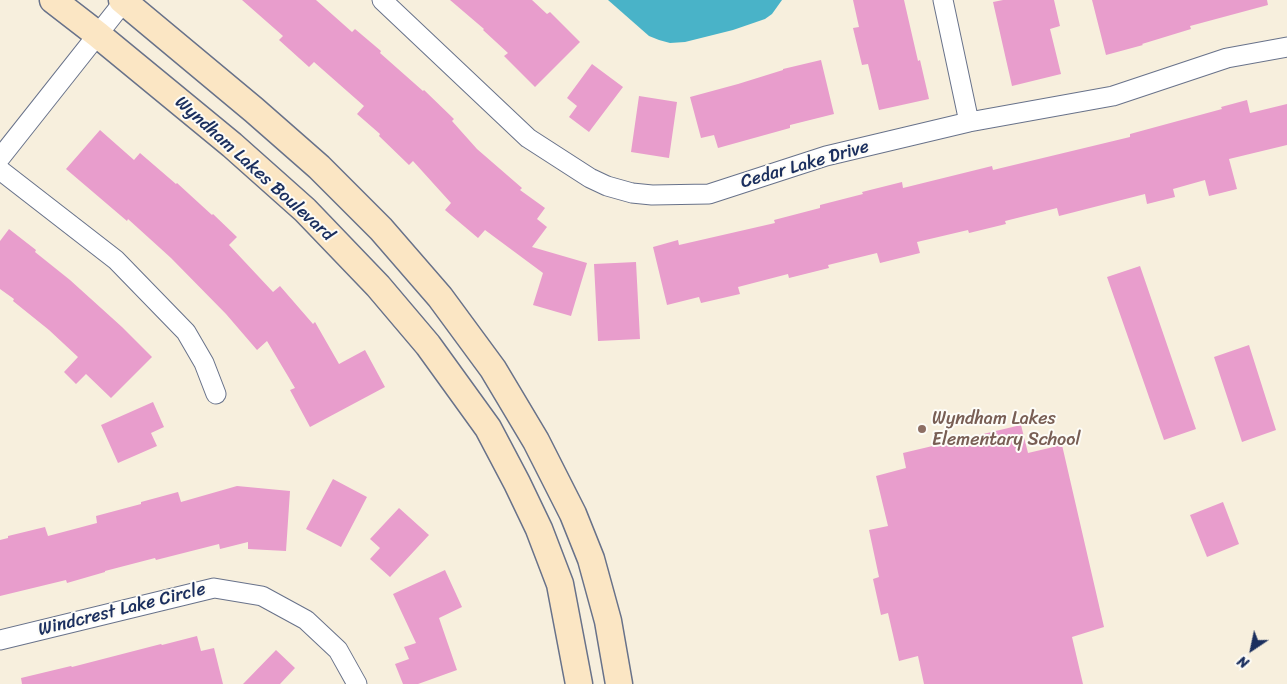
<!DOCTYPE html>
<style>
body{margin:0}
#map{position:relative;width:1287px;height:684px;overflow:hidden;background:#f7efdd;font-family:Sriracha,sans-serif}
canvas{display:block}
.north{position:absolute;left:1227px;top:624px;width:50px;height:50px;-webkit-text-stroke:4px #fdfcf7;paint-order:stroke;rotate:214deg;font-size:14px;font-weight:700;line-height:20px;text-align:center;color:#1b2f5e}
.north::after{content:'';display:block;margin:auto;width:18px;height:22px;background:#1b2f5e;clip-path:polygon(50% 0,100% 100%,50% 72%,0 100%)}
</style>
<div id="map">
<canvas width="1287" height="684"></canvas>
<div class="north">N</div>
</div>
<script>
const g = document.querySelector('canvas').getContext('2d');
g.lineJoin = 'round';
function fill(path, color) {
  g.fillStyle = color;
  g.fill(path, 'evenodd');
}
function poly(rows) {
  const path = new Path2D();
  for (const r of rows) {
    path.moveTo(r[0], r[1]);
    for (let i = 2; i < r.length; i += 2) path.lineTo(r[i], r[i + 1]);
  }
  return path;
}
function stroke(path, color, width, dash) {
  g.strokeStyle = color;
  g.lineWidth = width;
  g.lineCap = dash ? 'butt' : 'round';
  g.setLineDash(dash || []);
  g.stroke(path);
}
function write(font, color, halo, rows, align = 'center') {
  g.font = font + ' Sriracha,sans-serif';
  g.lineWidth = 4;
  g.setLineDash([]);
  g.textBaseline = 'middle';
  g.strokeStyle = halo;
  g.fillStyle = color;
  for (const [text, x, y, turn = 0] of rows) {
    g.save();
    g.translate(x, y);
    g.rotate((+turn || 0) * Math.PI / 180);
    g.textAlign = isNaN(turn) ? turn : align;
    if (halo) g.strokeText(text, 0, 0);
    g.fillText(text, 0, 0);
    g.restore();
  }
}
fill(poly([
 [608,0,782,0,772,14,765,19,733,30,685,42,670,43,659,40,649,36]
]), '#49b3c8');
fill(poly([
 [242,0,316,0,352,32,355,29,381,51,380,53,423,91,424,90,454,119,452,121,477,149,522,188,520,190,545,208,537,219,547,227,532,247,587,263,571,316,533,305,543,273,485,230,478,238,445,210,451,203,413,161,409,165,379,136,380,134,357,114,364,106,314,62,309,67,279,40,283,36],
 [450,0,532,0,547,14,550,12,580,42,535,87,504,56,508,53,483,30,484,29],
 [853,0,904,0,918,61,920,60,929,99,879,110,868,64,862,65,853,28,859,27],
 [1003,0,1054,0,1060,26,1050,29,1061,74,1012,86,993,2],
 [1092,0,1267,0,1268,5,1190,26,1191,29,1142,44,1143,45,1106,55],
 [821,60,834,114,790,125,790,128,718,148,714,135,701,138,690,97,738,84,783,70,783,69],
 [592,64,623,87,589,132,569,117,577,106,567,98],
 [639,96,677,102,669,158,631,152],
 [1247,100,1250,113,1287,104,1287,145,1229,159,1237,189,1209,196,1205,180,1173,189,1175,197,1147,204,1145,194,1059,216,1057,208,1005,221,1006,224,969,233,968,230,917,242,920,253,880,263,877,253,828,265,829,268,789,278,788,274,738,287,740,294,701,303,699,297,667,305,653,247,678,240,679,245,775,223,774,220,820,208,820,205,863,194,862,192,902,182,903,188,992,166,993,170,1130,137,1130,134,1222,109,1221,107],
 [100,130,134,160,140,153,176,184,177,183,212,215,213,214,237,237,229,245,273,292,280,286,313,324,315,322,339,364,365,350,385,387,310,427,290,390,295,388,267,341,257,350,226,314,171,258,128,219,127,221,66,169],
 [9,229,36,250,35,252,70,280,122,327,152,357,111,398,86,374,76,384,64,372,78,357,49,330,13,301,14,299,0,289,0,241],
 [636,262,640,339,598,341,594,264],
 [1140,266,1196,429,1164,440,1107,277],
 [1249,345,1276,430,1242,442,1214,357],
 [153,402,164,427,151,433,157,446,118,463,101,425],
 [1021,425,1028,453,1062,445,1104,627,1072,637,1083,684,924,684,918,656,899,661,888,613,881,615,873,579,879,577,869,530,888,526,876,476,906,468,903,453],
 [333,479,367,497,341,547,306,529],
 [237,486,290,491,286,551,248,549,248,542,220,549,219,544,156,560,155,558,105,571,105,572,67,583,66,580,0,596,0,540,8,538,8,536,45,527,48,536,97,523,96,516,141,504,141,502,178,492,181,502],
 [1223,502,1239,544,1207,557,1190,515],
 [399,508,429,535,390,577,370,559,380,548,370,539],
 [445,570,462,607,439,618,457,670,418,684,403,684,395,664,409,659,404,647,416,643,393,594],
 [197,636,201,651,214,648,223,684,22,684,21,678,71,666,72,667,161,644,162,645],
 [276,650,295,668,280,684,243,684]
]), '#e89dcc');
const street = poly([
 [382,0,528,138,590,178,607,186,632,193,652,195,709,194,826,156,969,122,1113,96,1227,58,1287,47],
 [943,0,969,122],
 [0,158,125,0],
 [0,170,116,260,186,332,204,363,216,394],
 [0,640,214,588,262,596,306,620,338,650,357,684]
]);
const secondary = poly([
 [53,0,97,34,232,145,305,210,378,286,428,345,488,428,517,483,539,529,560,584,579,684],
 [122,0,254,110,319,167,381,229,440,297,493,369,536,441,573,514,591,559,608,621,619,684]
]);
stroke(street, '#68728a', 21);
stroke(secondary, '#68728a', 29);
stroke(street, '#fff', 19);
stroke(secondary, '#fbe6c4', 26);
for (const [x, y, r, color] of [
 [922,429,5,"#8d6e63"]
]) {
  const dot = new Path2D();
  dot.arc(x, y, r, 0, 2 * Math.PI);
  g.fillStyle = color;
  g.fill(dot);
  stroke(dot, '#fdfcf7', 2);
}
write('18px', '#1b2f5e', '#fdfcf7', [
 ["Cedar Lake Drive",805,165,-16],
 ["Wyndham Lakes Boulevard",254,169,42],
 ["Windcrest Lake Circle",122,610,-14]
]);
write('18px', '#785e54', '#fdfcf7', [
 ["Wyndham Lakes",932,419],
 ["Elementary School",932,440]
], 'left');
</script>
